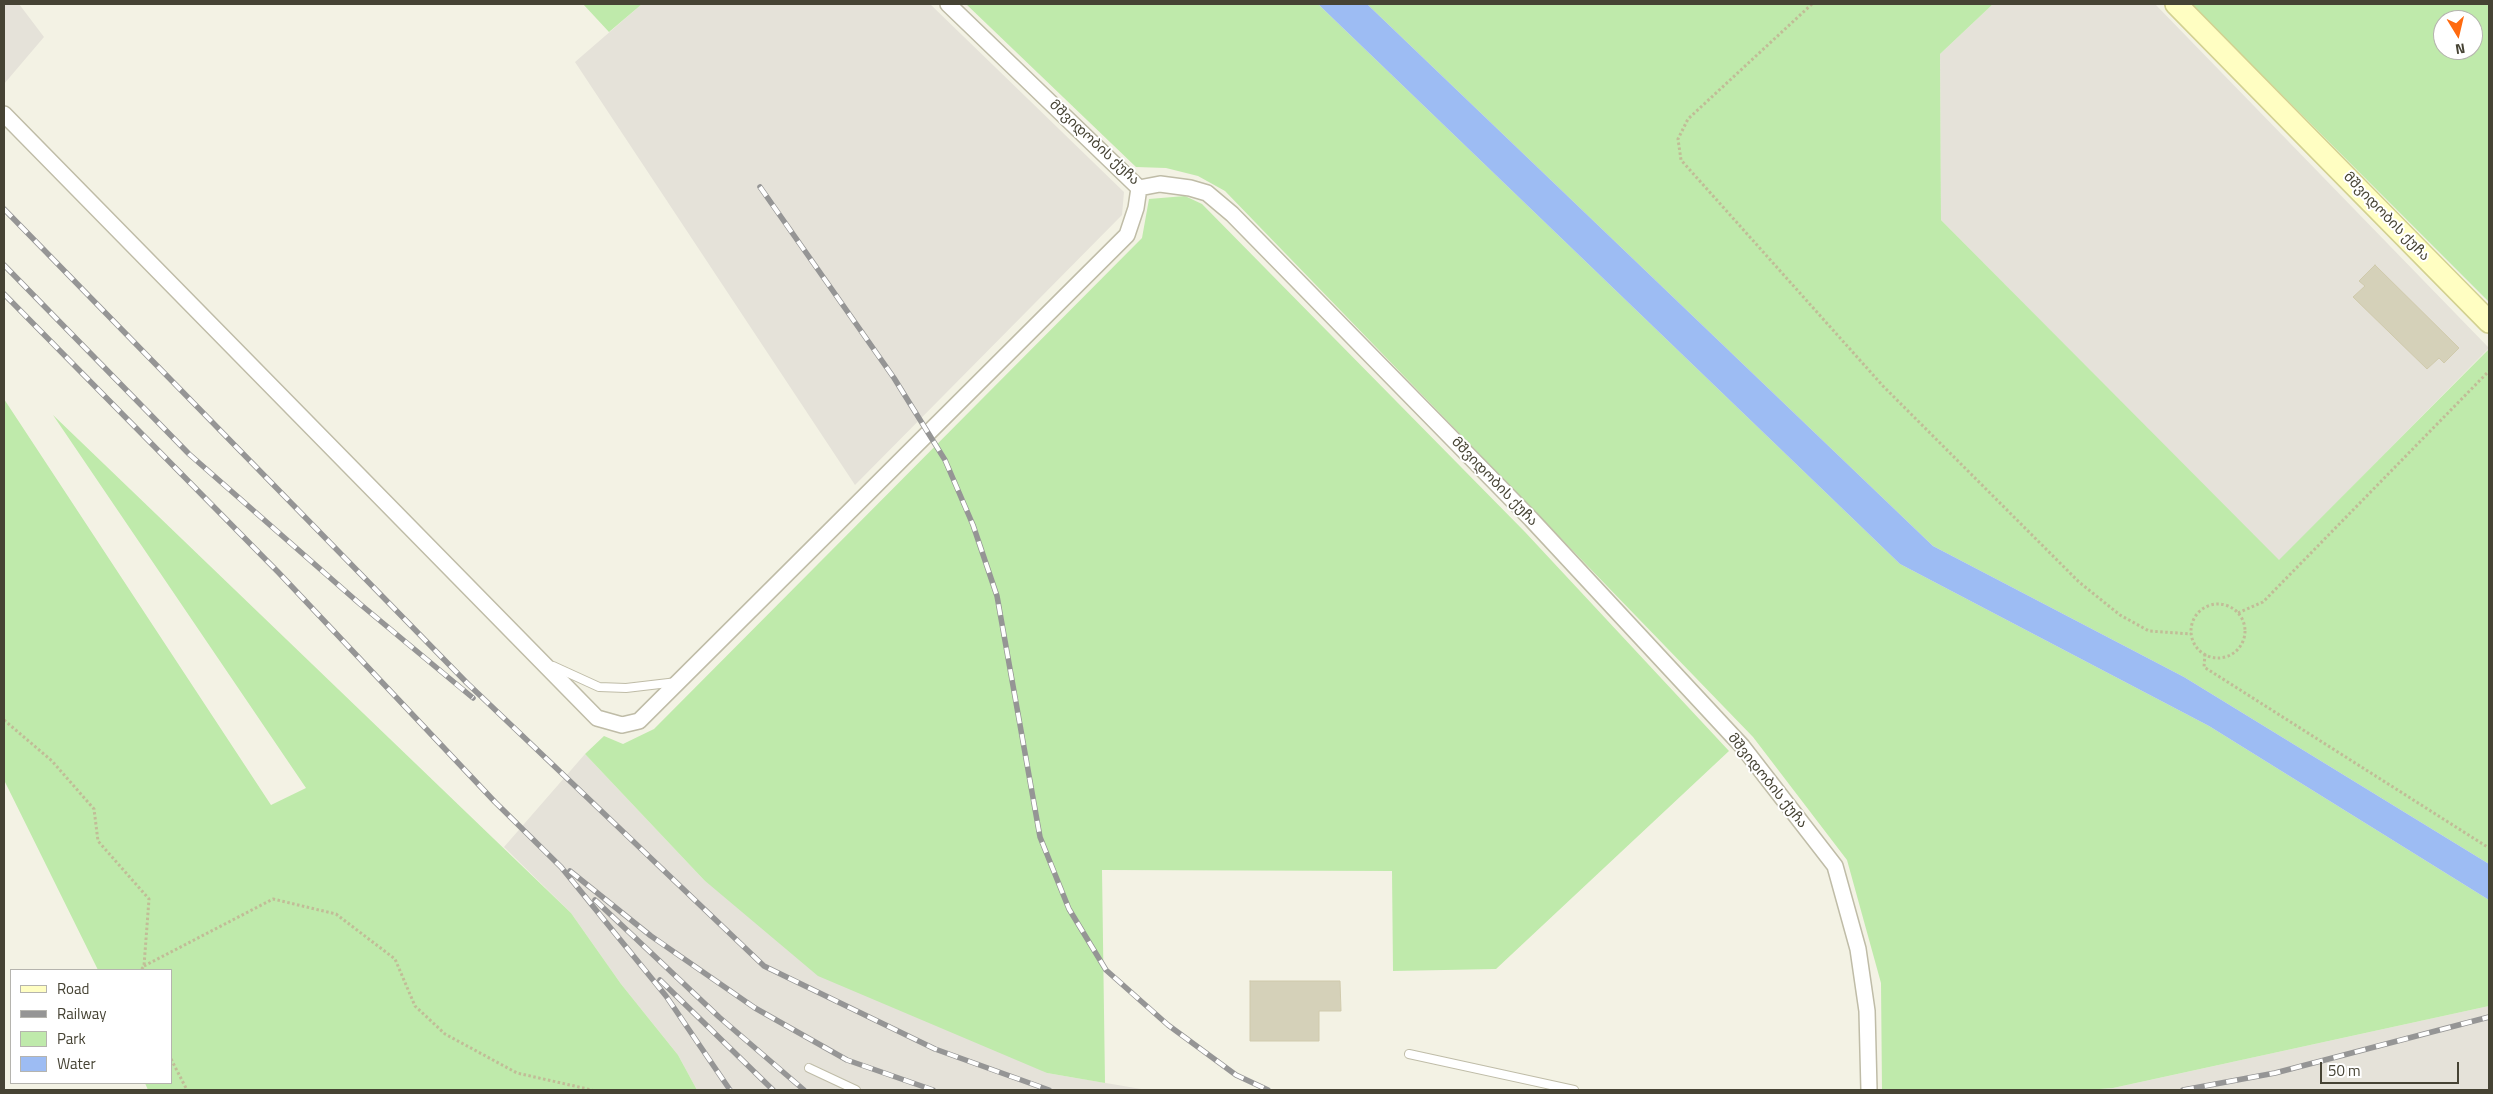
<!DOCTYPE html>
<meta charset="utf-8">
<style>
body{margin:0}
#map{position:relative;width:2493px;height:1094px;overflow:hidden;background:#f3f2e4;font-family:"Titillium Web",sans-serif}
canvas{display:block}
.frame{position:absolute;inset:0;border:5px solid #464334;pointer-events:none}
.legend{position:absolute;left:10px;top:969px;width:162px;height:115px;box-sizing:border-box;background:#fff;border:1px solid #b5b4ae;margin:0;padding:6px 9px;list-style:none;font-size:15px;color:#464334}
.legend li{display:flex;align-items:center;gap:10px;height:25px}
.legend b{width:25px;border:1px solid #b5b4ae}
.north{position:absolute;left:2433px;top:10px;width:50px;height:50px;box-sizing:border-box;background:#fff;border:1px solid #b5b4ae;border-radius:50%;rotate:171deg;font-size:14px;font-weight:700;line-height:20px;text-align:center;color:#464334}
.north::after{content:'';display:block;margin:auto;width:18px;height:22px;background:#ff6a0f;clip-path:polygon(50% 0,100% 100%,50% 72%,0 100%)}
.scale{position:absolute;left:2320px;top:1062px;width:139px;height:22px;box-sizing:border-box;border:2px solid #464334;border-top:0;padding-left:6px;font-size:15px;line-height:18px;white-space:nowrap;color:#464334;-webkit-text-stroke:4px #fff;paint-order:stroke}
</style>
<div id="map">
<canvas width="2493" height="1094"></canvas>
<div class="frame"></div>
<ul class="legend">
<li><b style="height:6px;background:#fffec2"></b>Road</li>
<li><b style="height:6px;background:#959595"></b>Railway</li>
<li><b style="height:14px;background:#bfeaab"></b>Park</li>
<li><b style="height:14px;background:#9dbcf3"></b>Water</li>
</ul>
<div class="north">N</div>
<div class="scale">50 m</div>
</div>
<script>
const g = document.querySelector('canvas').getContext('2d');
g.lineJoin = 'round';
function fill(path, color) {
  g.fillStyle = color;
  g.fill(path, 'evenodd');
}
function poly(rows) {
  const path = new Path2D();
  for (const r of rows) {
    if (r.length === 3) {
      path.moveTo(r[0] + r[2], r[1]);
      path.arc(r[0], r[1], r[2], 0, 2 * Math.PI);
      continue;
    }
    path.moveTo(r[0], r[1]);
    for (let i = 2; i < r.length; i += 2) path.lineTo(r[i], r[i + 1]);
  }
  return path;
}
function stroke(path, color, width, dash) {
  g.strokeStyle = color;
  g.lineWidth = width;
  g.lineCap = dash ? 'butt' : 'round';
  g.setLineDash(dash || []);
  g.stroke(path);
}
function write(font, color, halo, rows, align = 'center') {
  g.font = font + ' "Titillium Web","Noto Sans Georgian",sans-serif';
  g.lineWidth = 4;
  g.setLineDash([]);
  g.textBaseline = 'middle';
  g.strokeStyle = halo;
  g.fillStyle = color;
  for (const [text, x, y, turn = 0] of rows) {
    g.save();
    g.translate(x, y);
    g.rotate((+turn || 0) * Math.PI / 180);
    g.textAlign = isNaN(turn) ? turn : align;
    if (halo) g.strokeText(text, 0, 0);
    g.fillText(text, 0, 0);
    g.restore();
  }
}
fill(poly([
 [4,4,19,4,44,37,4,84],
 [642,4,930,4,1124,192,1122,215,855,485,575,62],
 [1993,4,2155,4,2489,348,2279,561,1941,220,1940,54],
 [585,754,704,880,1047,1073,1147,1090,697,1090,678,1055,621,984,571,913,504,847],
 [2489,1006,2489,1090,2086,1090,2113,1088]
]), '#e5e2d9');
fill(poly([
 [583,4,642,4,609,32],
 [966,4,1318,4,1900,564,2209,726,2489,900,2489,1006,2113,1088,2086,1090,1882,1090,1881,983,1847,860,1753,737,1225,191,1198,176,1166,168,1136,167],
 [1367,4,1993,4,1940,54,1941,220,2279,560,2489,349,2489,864,2184,677,1933,546],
 [2191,4,2489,4,2489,302],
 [2443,20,2473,20,2473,50,2443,50],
 [1185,196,1202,204,1525,532,1729,751,1496,969,1393,971,1392,871,1102,870,1105,1083,1047,1073,818,976,704,880,585,754,604,736,623,744,654,729,1142,238,1149,199],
 [4,399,271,805,306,788,53,415,571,913,621,984,678,1055,697,1090,148,1090,145,1083,171,1083,171,970,98,970,4,780]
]), '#bfeaab');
fill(poly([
 [1318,4,1367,4,1933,546,2184,677,2489,864,2489,900,2209,726,1900,564]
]), '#9dbcf3');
const building = poly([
 [2375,265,2459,348,2444,363,2439,358,2427,369,2353,297,2365,286,2359,281,2375,265],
 [1250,981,1340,981,1341,1011,1319,1011,1319,1041,1250,1041,1250,981]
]);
fill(building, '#d5d1b9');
stroke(building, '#d0caac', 1);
const lane = poly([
 [553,666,599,687,626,688,677,682],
 [1409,1054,1574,1090],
 [809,1068,856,1090]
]);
const street = poly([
 [948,4,1139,188,1160,184,1190,188,1207,193,1232,214,1531,519,1742,746,1835,866,1858,949,1867,1011,1869,1090],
 [4,114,597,718,622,725,639,721,1127,235,1136,208,1139,188]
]);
const secondary = poly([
 [2176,4,2489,322]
]);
stroke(lane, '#bfbca7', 10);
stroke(street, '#bfbca7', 18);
stroke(secondary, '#d2d090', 24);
stroke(poly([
 [1812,4,1688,119,1678,139,1681,160,1883,386,2079,582,2120,615,2149,631,2191,634],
 [2218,631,27],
 [2238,613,2263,602,2489,371],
 [2205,654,2204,667,2489,848],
 [4,720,52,761,94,809,98,841,149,899,144,966,141,970],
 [144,966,273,899,336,914,395,959,415,1006,445,1034,517,1073,592,1090],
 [171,1059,187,1090]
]), '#c1bc97', 3, [2.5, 2.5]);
stroke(lane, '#fff', 8);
stroke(street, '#fff', 15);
stroke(secondary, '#fffec2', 21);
const rail = poly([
 [760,187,894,378,945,460,973,525,997,596,1040,837,1069,909,1106,970,1168,1025,1236,1075,1268,1090],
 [4,209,467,683,764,966,935,1049,1049,1090],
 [4,265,189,454,360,604,473,698],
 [4,294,279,573,495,802,561,867,666,996,730,1090],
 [570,871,651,936,755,1008,847,1060,933,1090],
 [595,900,719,1017,804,1090],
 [660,980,773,1090],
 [2183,1090,2275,1073,2489,1017]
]);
stroke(rail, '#959595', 5.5);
stroke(rail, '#fff', 4, [11]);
write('14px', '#464334', '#fff', [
 ["მშვიდობის ქუჩა",1094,143,43],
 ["მშვიდობის ქუჩა",2386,217,46],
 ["მშვიდობის ქუჩა",1494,482,46],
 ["მშვიდობის ქუჩა",1767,781,51]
]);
</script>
